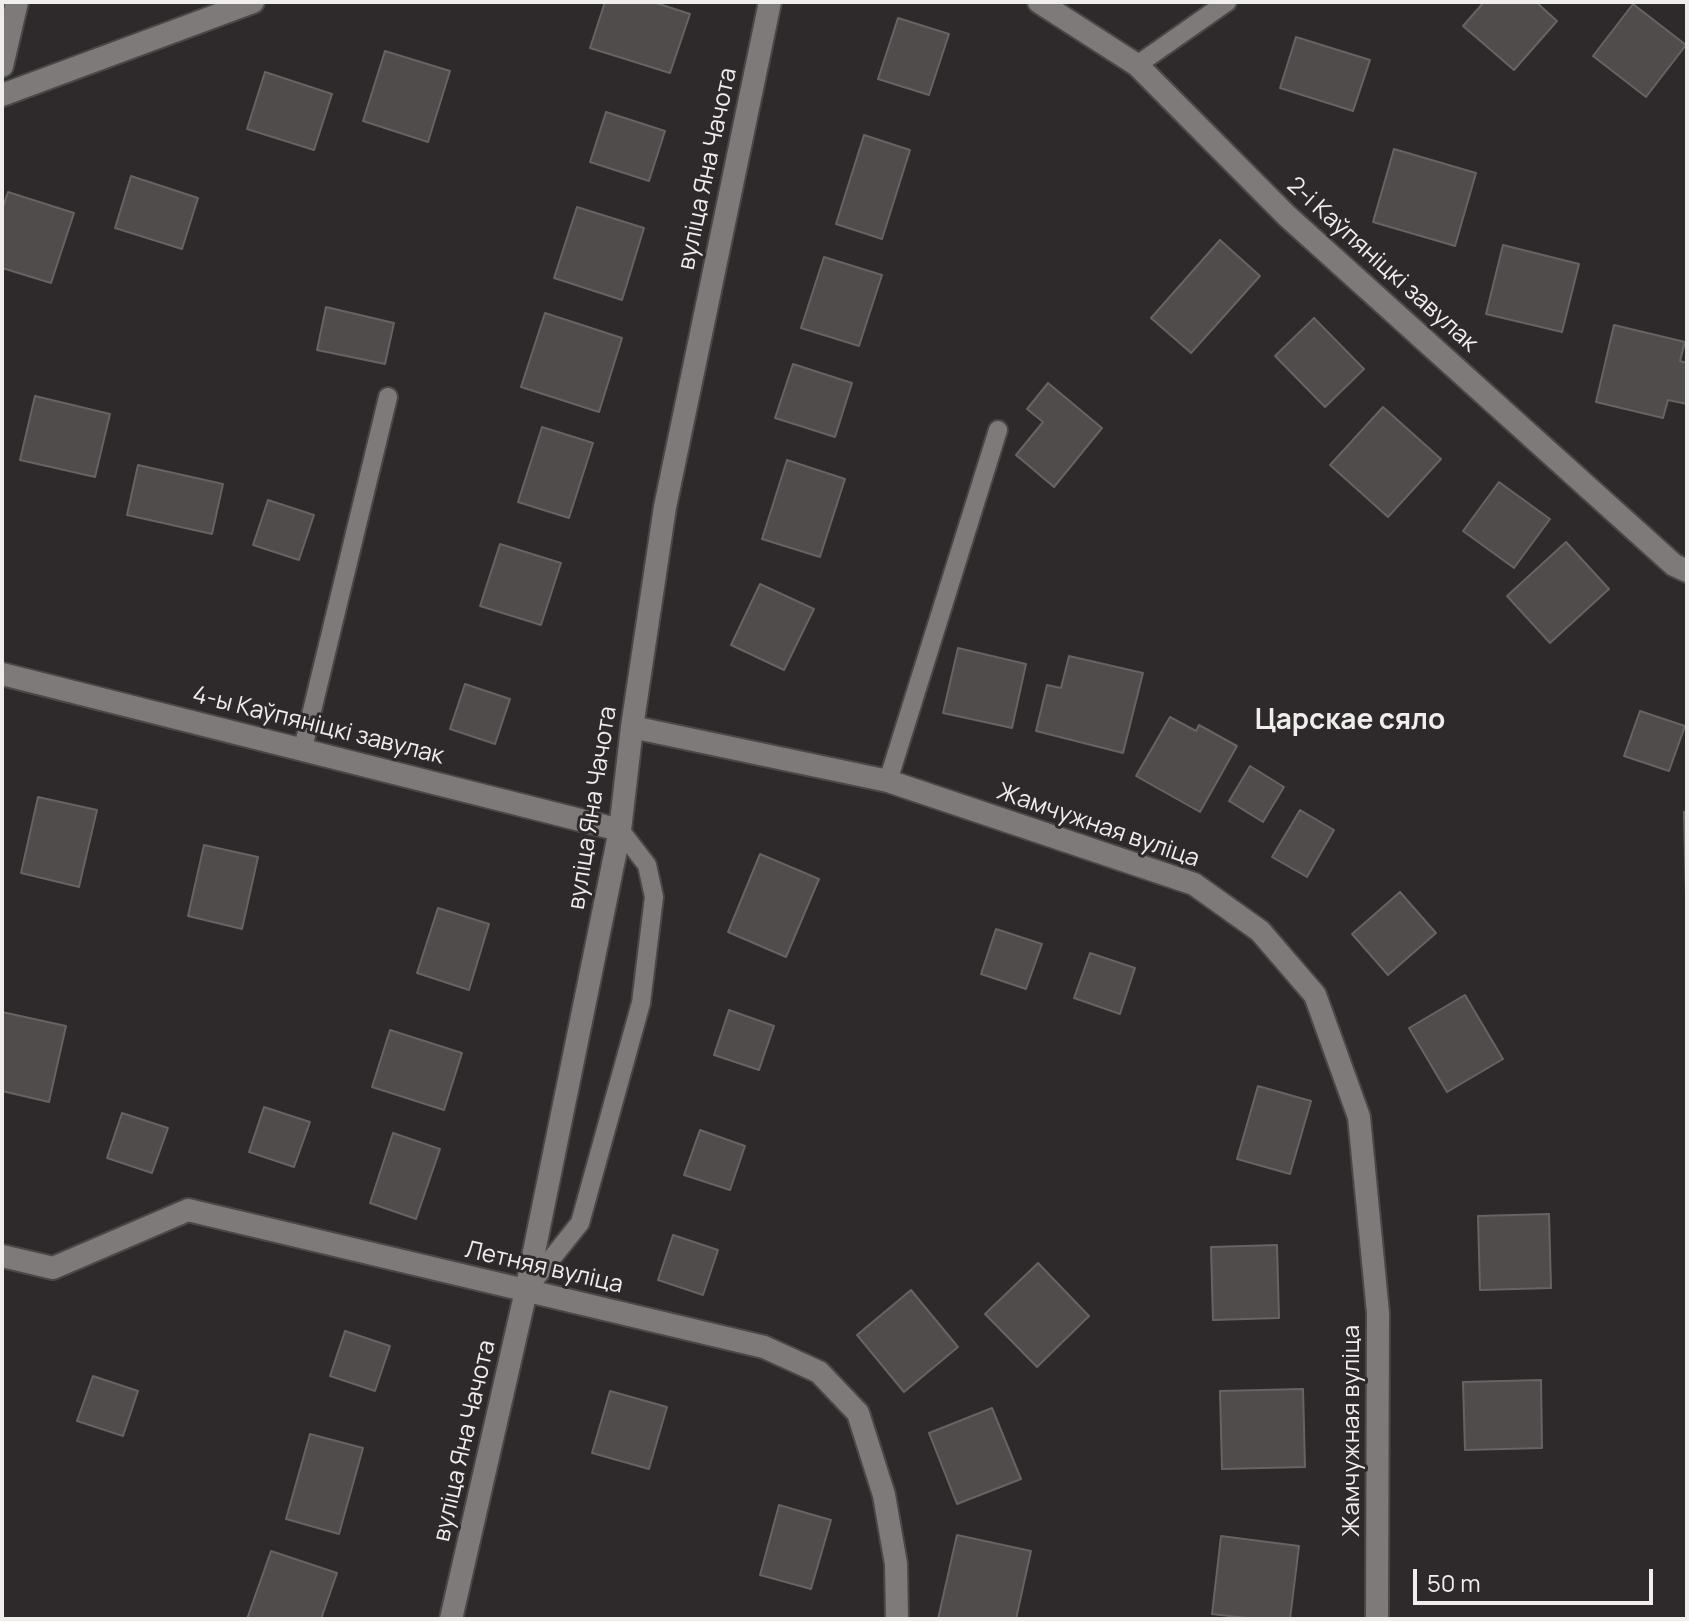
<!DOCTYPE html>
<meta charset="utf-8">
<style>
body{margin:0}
#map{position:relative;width:1689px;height:1621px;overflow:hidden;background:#2e2a2b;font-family:Manrope,sans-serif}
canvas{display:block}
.frame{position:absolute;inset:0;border:4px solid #f0eded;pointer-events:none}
.scale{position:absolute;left:1413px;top:1569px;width:240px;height:36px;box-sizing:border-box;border:4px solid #f0eded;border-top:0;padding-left:10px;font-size:24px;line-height:28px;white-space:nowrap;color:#f0eded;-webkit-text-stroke:6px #2e2a2b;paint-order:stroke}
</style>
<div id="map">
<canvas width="1689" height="1621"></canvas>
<div class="frame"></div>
<div class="scale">50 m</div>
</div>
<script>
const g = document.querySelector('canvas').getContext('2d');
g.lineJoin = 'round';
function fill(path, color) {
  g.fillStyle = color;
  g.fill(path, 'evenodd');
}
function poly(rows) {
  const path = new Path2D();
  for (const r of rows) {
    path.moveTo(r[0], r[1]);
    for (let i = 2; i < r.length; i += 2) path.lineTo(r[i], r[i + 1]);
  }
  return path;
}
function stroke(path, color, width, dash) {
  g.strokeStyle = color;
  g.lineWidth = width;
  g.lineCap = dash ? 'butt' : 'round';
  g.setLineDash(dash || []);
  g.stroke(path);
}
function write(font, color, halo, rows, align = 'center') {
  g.font = font + ' Manrope,sans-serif';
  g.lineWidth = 6;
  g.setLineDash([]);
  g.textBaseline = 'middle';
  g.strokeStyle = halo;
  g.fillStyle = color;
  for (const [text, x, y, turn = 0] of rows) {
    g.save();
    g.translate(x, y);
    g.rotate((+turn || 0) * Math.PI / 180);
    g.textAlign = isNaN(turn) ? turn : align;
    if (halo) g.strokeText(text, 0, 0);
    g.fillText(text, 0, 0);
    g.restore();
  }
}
const building = poly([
 [605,2,653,2,690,14,670,73,590,48,605,2],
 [1484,2,1536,2,1557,21,1514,70,1463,26,1484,2],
 [1633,4,1686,45,1646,97,1593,56,1633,4],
 [898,18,949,34,929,95,878,79,898,18],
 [1296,37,1370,60,1353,111,1280,88,1296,37],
 [385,51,450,71,428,142,363,121,385,51],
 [265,72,332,94,314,150,247,129,265,72],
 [606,112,665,131,649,181,590,162,606,112],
 [864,135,910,150,882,239,836,224,864,135],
 [1394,149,1476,173,1455,246,1373,222,1394,149],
 [131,176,198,198,182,249,115,228,131,176],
 [8,192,74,213,51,283,2,268,2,210,8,192],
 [577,207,644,228,622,300,554,278,577,207],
 [1220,240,1260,276,1191,353,1151,318,1220,240],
 [1503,245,1579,264,1562,332,1486,314,1503,245],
 [824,257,882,275,859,346,801,328,824,257],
 [326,307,394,323,385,364,317,350,326,307],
 [545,313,622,338,599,412,521,387,545,313],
 [1314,318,1364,369,1325,407,1275,356,1314,318],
 [1614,325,1685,342,1680,361,1687,363,1687,404,1668,400,1663,418,1596,402,1614,325],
 [793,364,852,383,835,437,775,418,793,364],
 [1048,383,1102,428,1054,487,1016,455,1043,422,1027,409,1048,383],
 [35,396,110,414,95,477,20,460,35,396],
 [1383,407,1441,459,1388,517,1330,465,1383,407],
 [542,427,593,443,569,518,518,502,542,427],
 [787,460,845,479,820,557,762,539,787,460],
 [138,465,223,484,212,534,127,515,138,465],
 [1499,482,1550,519,1514,568,1463,531,1499,482],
 [268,500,314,515,299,560,253,545,268,500],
 [1566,542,1609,589,1550,643,1507,596,1566,542],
 [500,544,561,563,541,625,480,606,500,544],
 [760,584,814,609,784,670,731,645,760,584],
 [958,648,1026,664,1012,728,943,713,958,648],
 [1069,656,1143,673,1123,753,1036,731,1047,685,1061,688,1069,656],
 [465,684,510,699,495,744,450,729,465,684],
 [1640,711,1685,726,1669,771,1624,756,1640,711],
 [1170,717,1196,731,1199,725,1237,746,1200,812,1136,776,1170,717],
 [1250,766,1284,787,1263,822,1229,801,1250,766],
 [38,797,97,810,79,887,21,873,38,797],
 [1300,810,1334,830,1307,877,1272,857,1300,810],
 [1687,811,1687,897,1686,897,1684,812,1687,811],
 [204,845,258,857,242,929,188,916,204,845],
 [760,854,819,879,786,957,728,932,760,854],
 [1400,892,1436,933,1388,975,1352,934,1400,892],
 [438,908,489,924,469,990,417,973,438,908],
 [996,929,1042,944,1026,989,981,974,996,929],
 [1090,953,1135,968,1120,1014,1074,998,1090,953],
 [1465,995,1503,1059,1447,1092,1409,1028,1465,995],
 [729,1010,774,1026,759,1070,714,1055,729,1010],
 [2,1012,66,1026,49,1102,2,1091,2,1012],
 [390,1030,462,1053,444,1110,372,1087,390,1030],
 [1258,1086,1311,1101,1290,1174,1237,1159,1258,1086],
 [264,1107,310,1122,294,1167,249,1152,264,1107],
 [122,1113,168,1128,152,1173,107,1158,122,1113],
 [700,1130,745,1146,730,1190,684,1175,700,1130],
 [393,1133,440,1149,416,1219,370,1203,393,1133],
 [1549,1214,1551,1288,1480,1290,1478,1216,1549,1214],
 [673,1235,718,1250,703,1295,658,1280,673,1235],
 [1277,1245,1279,1318,1213,1320,1211,1247,1277,1245],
 [1038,1263,1089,1316,1037,1367,985,1314,1038,1263],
 [911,1290,958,1347,904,1392,857,1335,911,1290],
 [345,1331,390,1346,375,1391,330,1376,345,1331],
 [93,1376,138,1391,123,1436,77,1421,93,1376],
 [1541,1380,1542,1448,1465,1450,1463,1382,1541,1380],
 [1303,1389,1305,1467,1222,1469,1220,1391,1303,1389],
 [610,1391,667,1407,649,1469,592,1453,610,1391],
 [992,1408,1021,1479,957,1504,929,1433,992,1408],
 [310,1434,363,1448,339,1534,286,1519,310,1434],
 [779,1505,831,1520,811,1589,760,1575,779,1505],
 [957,1535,1031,1551,1016,1619,938,1619,957,1535],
 [1221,1536,1299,1546,1290,1619,1255,1619,1212,1614,1221,1536],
 [271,1551,337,1573,321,1619,247,1619,271,1551]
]);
fill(building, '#504c4c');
stroke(building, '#676363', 2);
const service = poly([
 [1137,65,1227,2],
 [303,748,388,397],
 [888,781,998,430],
 [527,1289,580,1223,641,1003,654,897,647,865,620,830]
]);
const minor = poly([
 [1039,2,1137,65,1287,216,1674,565,1687,571],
 [2,66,17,2],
 [2,95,253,2],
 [2,674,620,830],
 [632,727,888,781,1194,884,1260,931,1315,995,1359,1117,1378,1313,1377,1619],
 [2,1256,53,1268,188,1210,764,1347,819,1372,858,1413,884,1495,896,1564,897,1619],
 [451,1619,526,1291,620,830,632,727,665,507,770,2]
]);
stroke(service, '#4a4747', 22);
stroke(minor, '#4a4747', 26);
stroke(service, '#7e7a7a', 18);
stroke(minor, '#7e7a7a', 22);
write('24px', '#f0eded', '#2e2a2b', [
 ["вуліца Яна Чачота",708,169,-78],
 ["2-і Каўпяніцкі завулак",1382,265,42],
 ["4-ы Каўпяніцкі завулак",318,726,14],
 ["вуліца Яна Чачота",593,808,-81],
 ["Жамчужная вуліца",1098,826,19],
 ["Летняя вуліца",544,1268,13],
 ["Жамчужная вуліца",1352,1431,-90],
 ["вуліца Яна Чачота",465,1441,-77]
]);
write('bold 28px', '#f0eded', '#2e2a2b', [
 ["Царскае сяло",1350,721]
]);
</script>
